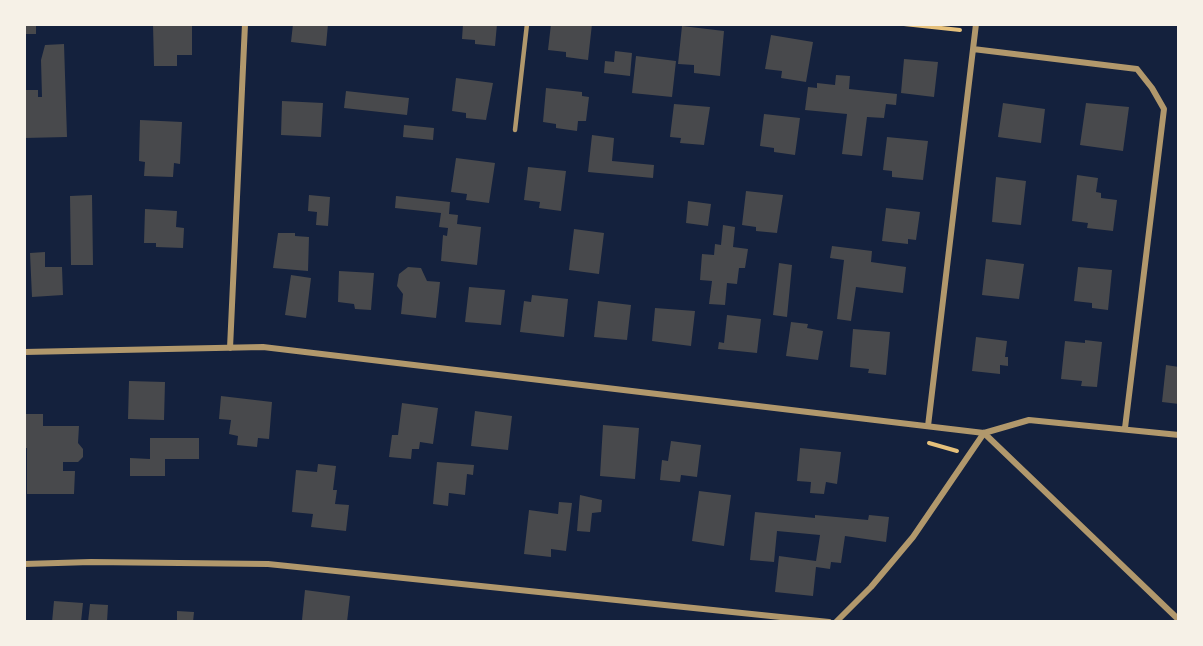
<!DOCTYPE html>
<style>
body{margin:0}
#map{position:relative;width:1203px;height:646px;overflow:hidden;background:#14213d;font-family:Arial,sans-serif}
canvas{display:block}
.frame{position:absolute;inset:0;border:26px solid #f6f1e7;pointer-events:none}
</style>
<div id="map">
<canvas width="1203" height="646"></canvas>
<div class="frame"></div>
</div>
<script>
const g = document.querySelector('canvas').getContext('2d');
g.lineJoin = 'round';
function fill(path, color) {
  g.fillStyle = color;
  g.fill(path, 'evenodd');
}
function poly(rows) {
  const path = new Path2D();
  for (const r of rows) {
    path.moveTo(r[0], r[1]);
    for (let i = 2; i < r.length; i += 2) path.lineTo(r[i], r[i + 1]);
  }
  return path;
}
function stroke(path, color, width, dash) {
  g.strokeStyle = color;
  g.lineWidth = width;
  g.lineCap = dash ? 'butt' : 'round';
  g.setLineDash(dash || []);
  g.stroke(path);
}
fill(poly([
 [24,24,36,24,36,34,24,34],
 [153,24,192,24,192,55,177,55,177,66,154,66],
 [293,24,328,24,326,46,291,42],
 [463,24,497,24,495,46,475,44,475,40,462,39],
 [551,24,592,24,588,60,566,57,566,52,548,50],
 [682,26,724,31,720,76,694,73,694,65,678,64],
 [771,35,813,42,806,82,781,78,782,71,765,69],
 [64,44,67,137,24,138,24,90,38,90,38,97,42,97,41,60,45,45],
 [615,51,632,53,630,76,604,73,605,61,614,62],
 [636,56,676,61,672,97,632,93],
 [904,59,938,62,934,97,901,93],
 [836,75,850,76,849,89,897,94,896,105,886,104,884,118,867,117,862,156,842,154,847,114,805,110,808,87,817,88,817,83,835,85],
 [456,78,493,83,486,120,466,118,466,113,452,111],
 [546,88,582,92,582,96,589,97,586,121,578,121,577,131,556,128,556,124,543,122],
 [346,91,409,98,407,115,344,108],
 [282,101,323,103,321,137,281,135],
 [1003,103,1045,109,1041,143,998,137],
 [1086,103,1129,107,1123,151,1080,145],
 [674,104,710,107,704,145,680,143,681,138,670,137],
 [764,114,800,118,795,155,774,152,774,148,760,146],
 [140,120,182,122,180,164,174,163,173,177,144,176,145,162,139,161],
 [404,125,434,128,433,140,403,137],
 [592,135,614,138,612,161,654,165,653,178,588,172],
 [887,137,928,141,923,180,892,177,892,171,883,170],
 [456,158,495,163,489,203,466,200,467,194,451,192],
 [528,167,566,171,561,211,539,208,540,202,524,200],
 [1077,175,1098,178,1096,192,1101,193,1101,198,1117,200,1113,231,1087,228,1088,223,1072,221],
 [996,177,1026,181,1021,225,992,222],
 [746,191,783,195,777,233,756,231,756,227,742,225],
 [92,195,93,265,71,265,70,196],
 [309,195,330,197,328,226,316,225,317,212,308,211],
 [396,196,450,202,449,214,458,215,457,224,481,227,477,265,441,261,443,235,447,236,448,228,439,227,441,213,395,208],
 [688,201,711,204,708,226,686,223],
 [886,208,920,212,916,240,908,239,908,244,882,241],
 [145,209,177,211,176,227,184,228,183,248,156,247,156,243,144,243],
 [723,225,735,227,733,247,748,249,745,268,739,268,737,284,727,283,725,305,709,304,712,281,700,280,702,254,714,255,715,244,721,245],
 [574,229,604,233,599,274,569,270],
 [278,233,295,233,295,236,309,237,308,271,273,268],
 [832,246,872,251,871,262,906,267,903,293,856,287,851,321,837,319,844,260,830,258],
 [45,252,45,267,62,267,63,295,32,297,30,253],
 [986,259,1024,264,1019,299,982,295],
 [779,263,792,265,787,317,773,315],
 [408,267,421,268,427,281,440,282,436,318,401,314,403,294,397,286,399,274],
 [1078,267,1112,270,1108,310,1092,308,1092,303,1074,301],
 [339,271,374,273,371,310,355,309,354,304,338,302],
 [291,275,311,278,306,318,285,315],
 [469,287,505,290,501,325,465,322],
 [532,295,568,299,564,337,520,332,524,301,531,302],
 [598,301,631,305,627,340,594,337],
 [655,308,695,311,691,346,652,341],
 [727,315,761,319,757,353,718,349,719,342,724,343],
 [791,322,808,324,807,328,823,331,818,360,786,356],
 [853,329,890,332,886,375,868,373,869,369,850,367],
 [976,337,1007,341,1005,357,1008,357,1008,366,1000,365,1000,374,972,371],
 [1085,340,1102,342,1097,387,1081,386,1082,381,1061,379,1065,341,1085,343],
 [1166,365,1179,367,1179,404,1162,402],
 [129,381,165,382,164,420,128,419],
 [221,396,272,402,269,439,258,438,257,447,237,445,238,436,229,434,231,420,219,419],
 [402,403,438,408,433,444,420,442,419,449,412,449,411,459,389,457,392,435,398,435],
 [475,411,512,416,508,450,471,446],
 [24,414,43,414,43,426,79,426,78,443,83,449,83,457,78,462,63,462,63,471,75,471,74,494,27,494,27,448,24,448],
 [603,425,639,428,635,479,600,476],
 [150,438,199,438,199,459,165,459,165,476,130,476,130,458,150,459],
 [671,441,701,445,697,477,681,475,680,482,660,480,662,460,668,461],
 [800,448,841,452,837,484,826,482,824,494,810,493,811,482,797,481],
 [437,462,474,465,473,475,467,474,465,495,449,493,448,506,433,504],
 [318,464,336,466,333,490,337,490,335,504,349,505,346,531,311,527,313,514,292,512,296,470,317,472],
 [699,491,731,495,724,546,692,541],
 [580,495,602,500,601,512,592,513,590,532,577,531],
 [559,502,572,503,566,551,551,549,551,557,524,554,529,510,558,514],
 [755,512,815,518,815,515,868,520,869,515,889,517,886,542,845,536,841,563,831,562,830,569,816,567,813,596,775,592,779,556,816,561,820,535,777,531,774,562,750,560],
 [305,590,350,596,347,622,315,622,302,620],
 [54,601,83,603,81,622,52,622],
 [90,604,108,605,107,622,88,622],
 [177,611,194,612,193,622,177,622]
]), '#48494c');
stroke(poly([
 [904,24,960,30],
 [929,443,957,451]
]), '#e5c07b', 4);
stroke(poly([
 [515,130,527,24]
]), '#b1986c', 4.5);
stroke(poly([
 [973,49,1137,69,1152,88,1164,109,1125,428],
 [230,348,245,24],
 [24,352,263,347,984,433,1029,420,1179,435],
 [928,426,976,24],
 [24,564,91,562,268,564,829,622],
 [836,622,871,587,913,537,984,433,1179,620]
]), '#b1986c', 6);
</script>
